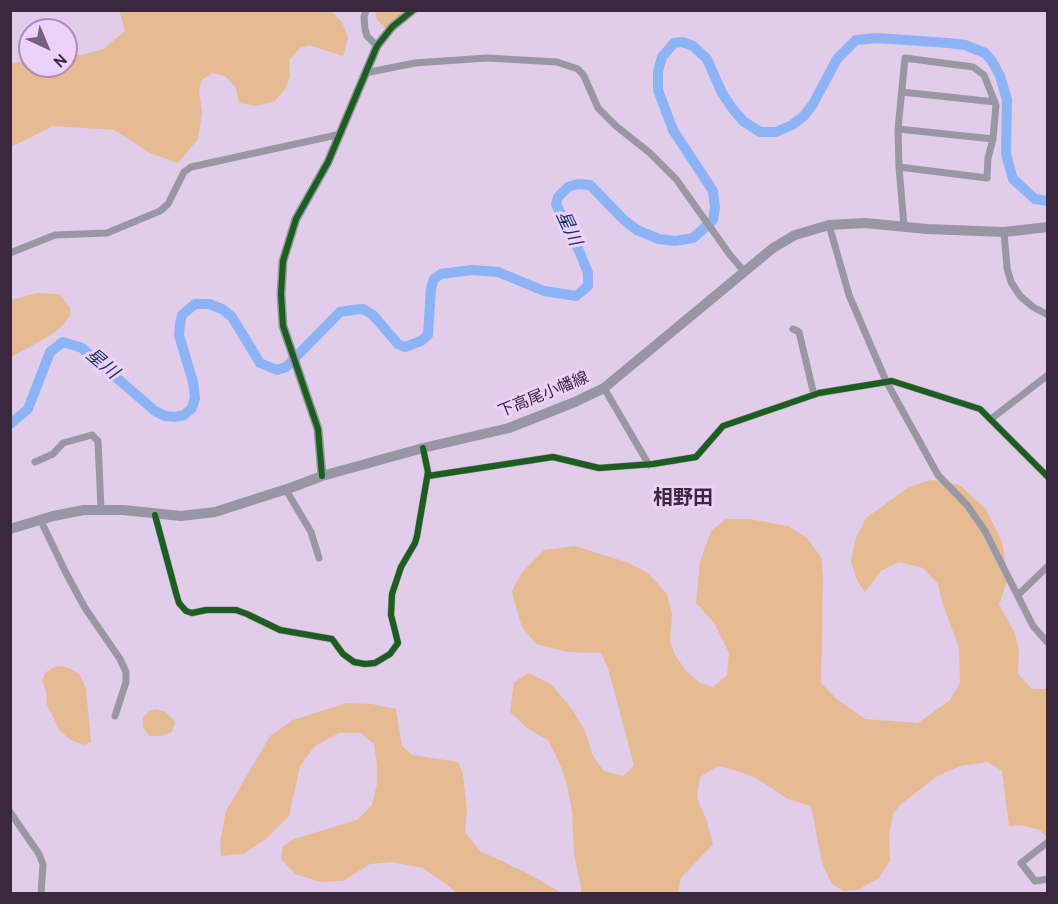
<!DOCTYPE html>
<meta charset="utf-8">
<style>
body{margin:0}
#map{position:relative;width:1058px;height:904px;overflow:hidden;background:#e1cce9;font-family:Overpass,sans-serif}
canvas{display:block}
.frame{position:absolute;inset:0;border:12px solid #38293e;pointer-events:none}
.north{position:absolute;left:18px;top:18px;width:60px;height:60px;box-sizing:border-box;background:#efd0fc;border:2px solid #a68db0;border-radius:50%;rotate:136deg;font-size:16px;font-weight:700;line-height:24px;text-align:center;color:#38293e}
.north::after{content:'';display:block;margin:auto;width:21px;height:27px;background:#73627a;clip-path:polygon(50% 0,100% 100%,50% 72%,0 100%)}
</style>
<div id="map">
<canvas width="1058" height="904"></canvas>
<div class="frame"></div>
<div class="north">N</div>
</div>
<script>
const g = document.querySelector('canvas').getContext('2d');
g.lineJoin = 'round';
function fill(path, color) {
  g.fillStyle = color;
  g.fill(path, 'evenodd');
}
function poly(rows) {
  const path = new Path2D();
  for (const r of rows) {
    path.moveTo(r[0], r[1]);
    for (let i = 2; i < r.length; i += 2) path.lineTo(r[i], r[i + 1]);
  }
  return path;
}
function stroke(path, color, width, dash) {
  g.strokeStyle = color;
  g.lineWidth = width;
  g.lineCap = dash ? 'butt' : 'round';
  g.setLineDash(dash || []);
  g.stroke(path);
}
function write(font, color, halo, rows, align = 'center') {
  g.font = font + ' Overpass,"Noto Sans JP",sans-serif';
  g.lineWidth = 6;
  g.setLineDash([]);
  g.textBaseline = 'middle';
  g.strokeStyle = halo;
  g.fillStyle = color;
  for (const [text, x, y, turn = 0] of rows) {
    g.save();
    g.translate(x, y);
    g.rotate((+turn || 0) * Math.PI / 180);
    g.textAlign = isNaN(turn) ? turn : align;
    if (halo) g.strokeText(text, 0, 0);
    g.fillText(text, 0, 0);
    g.restore();
  }
}
fill(poly([
 [118,11,331,11,342,22,348,38,343,56,309,45,300,48,289,60,290,77,284,91,275,101,256,106,239,103,236,88,225,76,213,73,202,80,199,90,202,113,198,139,178,163,150,153,114,130,53,126,11,147,11,64,30,59,30,66,66,66,66,55,82,55,103,49,125,31,120,13],
 [375,11,417,11,398,27,385,28,377,20],
 [37,293,59,294,70,307,70,315,64,324,51,335,11,357,11,300],
 [930,480,948,482,961,486,986,509,1002,542,1008,579,999,604,1015,634,1019,651,1018,674,1032,689,1047,689,1047,838,1040,830,1021,825,1009,826,1002,771,988,762,960,766,936,777,900,805,893,814,889,836,890,861,879,878,858,890,843,891,832,884,822,863,811,806,788,799,756,778,738,771,718,766,700,777,697,798,707,821,713,844,681,878,678,893,581,893,581,888,574,854,572,812,567,784,559,762,548,740,528,729,510,712,514,682,529,673,551,684,572,709,585,731,593,756,604,771,623,776,634,766,608,668,601,653,567,652,536,644,522,627,515,604,512,591,522,572,544,550,575,546,629,563,649,574,667,594,672,614,670,641,674,653,686,671,700,683,713,687,727,675,729,653,714,623,696,603,700,561,711,531,726,519,750,519,788,526,807,538,821,557,823,576,821,683,838,700,865,719,918,723,950,700,960,682,959,648,942,602,938,584,923,568,899,562,881,571,865,592,857,580,851,562,855,540,866,518,909,487],
 [56,666,66,667,79,674,86,688,91,742,83,745,71,740,60,731,47,705,46,692,42,680,46,672],
 [347,703,372,704,396,709,402,746,412,755,458,762,463,775,467,810,465,832,480,851,525,872,562,893,456,893,450,887,423,868,392,862,370,864,343,881,320,882,295,874,281,859,283,846,294,839,357,820,372,805,377,784,377,764,374,744,361,733,339,733,315,746,300,766,289,816,266,839,243,854,221,856,220,842,226,811,270,736,293,720],
 [157,709,166,712,175,722,172,732,161,736,149,736,143,727,143,718,149,711]
]), '#e6bb94');
stroke(poly([
 [10,424,28,409,50,352,63,342,82,348,155,411,165,416,175,417,184,415,192,408,195,398,193,382,179,335,180,324,182,315,195,304,209,304,222,309,232,317,260,363,277,370,286,367,340,312,352,310,363,309,373,315,398,344,405,347,421,341,428,335,431,288,434,279,441,274,472,270,498,272,544,291,576,296,588,286,588,273,580,253,556,204,558,197,568,187,578,184,590,185,624,220,637,230,659,239,675,241,693,238,713,220,715,208,713,191,673,130,658,90,658,72,662,57,674,43,682,42,693,46,707,59,722,93,732,108,743,121,760,132,776,132,792,125,804,116,813,104,837,59,856,40,877,38,949,43,965,45,985,53,992,61,1000,76,1007,100,1006,154,1013,179,1035,199,1048,201]
]), '#8cb3f6', 10);
stroke(poly([
 [366,10,364,17,365,29,367,36,377,46],
 [905,58,973,67,984,75,996,105,993,139,988,158,987,178,899,167,898,129,905,58],
 [365,73,415,63,487,58,557,62,578,69,584,76,598,108,616,126,650,153,676,179,730,255,743,270],
 [902,92,995,102],
 [898,129,993,139],
 [899,167,904,226],
 [829,225,849,295,886,381,938,475,967,505,985,531,1033,626,1048,643],
 [1004,232,1007,268,1011,282,1020,296,1033,307,1048,315],
 [10,253,55,235,107,233,160,211,168,204,184,172,191,167,341,134],
 [793,329,799,332,814,395],
 [604,388,649,465],
 [991,419,1048,375],
 [35,462,53,454,63,443,92,435,98,441,101,510],
 [428,476,553,457,599,468,653,464,696,457,723,426,819,393,892,381,980,409,1048,477],
 [286,490,311,532,319,558],
 [155,515,176,593,179,603,186,611,192,613,206,610,236,610,247,614,280,630,332,639,343,654,354,662,365,664,375,663,390,654,398,643,391,615,392,594,401,567,415,543,417,536,428,472,423,448],
 [40,519,66,573,85,608,120,659,126,672,126,682,115,716],
 [1018,595,1048,566],
 [10,812,39,854,43,864,41,894],
 [1048,842,1021,863,1035,881,1048,879]
]), '#9897a2', 7);
stroke(poly([
 [322,476,318,429,283,326,281,294,283,261,296,219,328,162,377,46,392,27,413,10]
]), '#9897a2', 9);
stroke(poly([
 [10,529,53,516,84,510,123,510,181,516,215,512,293,487,322,476,423,448,509,428,575,402,604,388,773,248,795,235,829,225,865,223,927,229,1004,232,1048,227]
]), '#9896a3', 10);
stroke(poly([
 [322,476,318,429,283,326,281,294,283,261,296,219,328,162,377,46,392,27,413,10],
 [428,476,553,457,599,468,653,464,696,457,723,426,819,393,892,381,980,409,1048,477],
 [155,515,176,593,179,603,186,611,192,613,206,610,236,610,247,614,280,630,332,639,343,654,354,662,365,664,375,663,390,654,398,643,391,615,392,594,401,567,415,543,417,536,428,472,423,448]
]), '#1b5e20', 6);
write('16px', '#38293e', '#efd0fc', [
 ["下高尾小幡線",544,396,-22]
]);
write('italic 18px', '#0b376b', '#efd0fc', [
 ["星川",567,229,65],
 ["星川",101,365,40]
]);
write('bold 20px', '#38293e', '#efd0fc', [
 ["相野田",683,500]
]);
</script>
